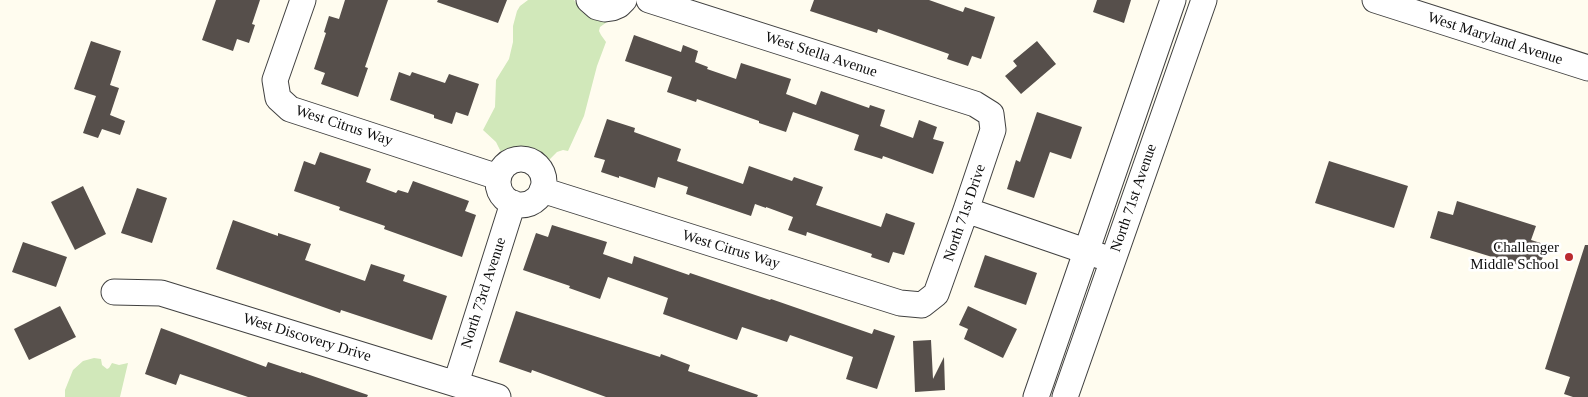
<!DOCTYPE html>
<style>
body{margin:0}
canvas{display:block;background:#fffcef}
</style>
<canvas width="1588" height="397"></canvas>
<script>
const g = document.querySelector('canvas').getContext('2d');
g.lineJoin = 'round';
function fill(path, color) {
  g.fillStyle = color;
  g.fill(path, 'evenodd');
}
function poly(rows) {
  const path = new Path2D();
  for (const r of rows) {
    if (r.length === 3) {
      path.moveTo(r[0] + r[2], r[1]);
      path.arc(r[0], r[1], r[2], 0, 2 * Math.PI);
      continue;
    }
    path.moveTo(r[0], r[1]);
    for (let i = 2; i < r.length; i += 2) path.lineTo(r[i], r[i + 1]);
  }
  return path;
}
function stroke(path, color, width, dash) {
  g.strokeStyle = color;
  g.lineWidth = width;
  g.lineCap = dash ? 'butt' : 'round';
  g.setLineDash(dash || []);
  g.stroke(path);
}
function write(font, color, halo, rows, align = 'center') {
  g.font = font + ' Georgia,serif';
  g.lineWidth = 5;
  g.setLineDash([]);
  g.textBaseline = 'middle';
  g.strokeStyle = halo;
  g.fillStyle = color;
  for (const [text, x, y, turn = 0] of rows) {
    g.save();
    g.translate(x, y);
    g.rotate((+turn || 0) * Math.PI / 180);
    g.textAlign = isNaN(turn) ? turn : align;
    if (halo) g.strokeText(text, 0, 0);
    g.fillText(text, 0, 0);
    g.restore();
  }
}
fill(poly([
 [528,0,574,0,582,12,589,17,607,22,600,27,599,31,601,35,606,42,597,66,584,116,568,151,563,150,557,152,548,161,542,154,527,147,514,148,501,152,496,142,483,130,495,107,496,80,509,59,513,42,513,26,517,11,520,6],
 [94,358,101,359,102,365,107,369,109,368,112,363,119,365,128,363,120,397,65,397,65,390,73,370,83,361]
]), '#d1e8ba');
fill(poly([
 [216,0,260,0,252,24,255,25,249,43,237,39,233,51,202,40],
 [345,0,388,0,365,67,368,68,358,97,321,84,325,73,314,69,326,33,324,32,329,16,339,19],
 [438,0,507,0,498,23,437,2],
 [814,0,929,0,963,12,965,7,995,17,981,59,972,56,968,66,947,59,949,54,878,29,877,33,810,11],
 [1097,0,1131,0,1124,23,1093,12],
 [634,35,681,52,683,45,698,51,695,62,708,67,707,69,736,79,741,63,791,79,786,94,816,105,821,91,869,108,870,105,885,110,880,126,913,138,919,120,937,127,933,139,944,142,933,174,883,156,882,159,854,150,859,135,793,112,786,132,759,123,759,121,697,99,696,102,667,92,672,77,625,61],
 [91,41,121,51,110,85,119,88,110,115,125,121,120,135,102,129,98,138,83,133,96,96,74,89],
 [1037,41,1056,64,1021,94,1005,76,1017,66,1013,61],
 [399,72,410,76,412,72,445,83,449,74,479,84,468,116,456,112,452,124,434,118,434,115,390,100],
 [1037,112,1082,127,1071,159,1050,152,1034,198,1007,189,1016,160,1020,162],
 [607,119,635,128,634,132,681,149,677,161,743,184,749,166,792,181,794,177,823,187,816,205,881,227,886,213,915,223,904,255,893,252,889,263,871,257,872,254,807,232,806,236,788,230,793,217,766,207,766,208,755,204,751,216,686,194,688,187,658,177,655,188,619,176,619,178,601,172,605,160,594,157],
 [320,152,371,169,366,182,396,193,398,190,408,193,413,181,469,201,465,211,476,215,462,257,384,229,385,226,339,210,340,207,294,191,304,161,315,165],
 [1329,161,1408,186,1394,228,1315,203],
 [83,186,106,234,75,250,51,202],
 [137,188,167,198,152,243,121,233],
 [1457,201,1536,226,1531,240,1547,245,1538,271,1430,238,1438,211,1453,215],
 [233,220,278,236,278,233,311,244,305,260,365,281,371,264,405,275,403,281,447,296,432,340,341,310,340,313,216,269],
 [552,225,607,242,603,254,632,264,634,256,689,275,690,273,770,300,771,299,872,334,874,329,895,336,877,389,846,379,853,357,790,335,787,342,742,327,737,340,663,314,668,298,608,277,600,299,569,288,570,286,523,270,536,233,548,237],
 [23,242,67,257,56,287,12,272],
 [1585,245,1588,245,1588,397,1573,397,1564,394,1570,377,1545,369],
 [985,255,1037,273,1026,305,974,287],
 [60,306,76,337,29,360,14,329],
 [968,306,1017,329,1003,358,964,339,968,329,959,325],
 [516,311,660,357,661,354,690,365,688,371,758,395,757,397,606,397,532,370,531,373,499,362],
 [161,328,266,367,268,362,301,373,301,372,368,395,367,397,248,397,180,374,176,385,145,374],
 [931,340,933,379,944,357,945,390,915,392,913,341]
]), '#564f4b');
const minor = poly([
 [303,0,275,80,278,98,290,109,498,177],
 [589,0,597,7,605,9,612,8,619,5,624,0],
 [1375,0,1588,68],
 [521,182,23],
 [542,190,900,303,922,305,936,294,966,210,993,130,991,114,975,104,649,0],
 [966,210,1100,256],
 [114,292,161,293,498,397],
 [456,383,513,203],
 [1036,397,1173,0],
 [1065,397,1204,0]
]);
stroke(minor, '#414141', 27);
stroke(minor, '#fff', 25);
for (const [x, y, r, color] of [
 [1569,257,5,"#ba2a2e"]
]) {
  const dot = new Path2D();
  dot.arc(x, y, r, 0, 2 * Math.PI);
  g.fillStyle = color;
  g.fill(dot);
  stroke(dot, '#fff', 2);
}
write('15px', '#0e0e0e', '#fff', [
 ["West Maryland Avenue",1495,39,18],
 ["West Stella Avenue",821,55,18],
 ["West Citrus Way",344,126,18],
 ["North 71st Avenue",1134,198,-71],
 ["North 71st Drive",965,213,-71],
 ["West Citrus Way",731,250,17],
 ["North 73rd Avenue",484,293,-72],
 ["West Discovery Drive",307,338,17]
]);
write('15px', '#0e0e0e', '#fff', [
 ["Challenger",1559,248],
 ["Middle School",1559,265]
], 'right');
</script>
